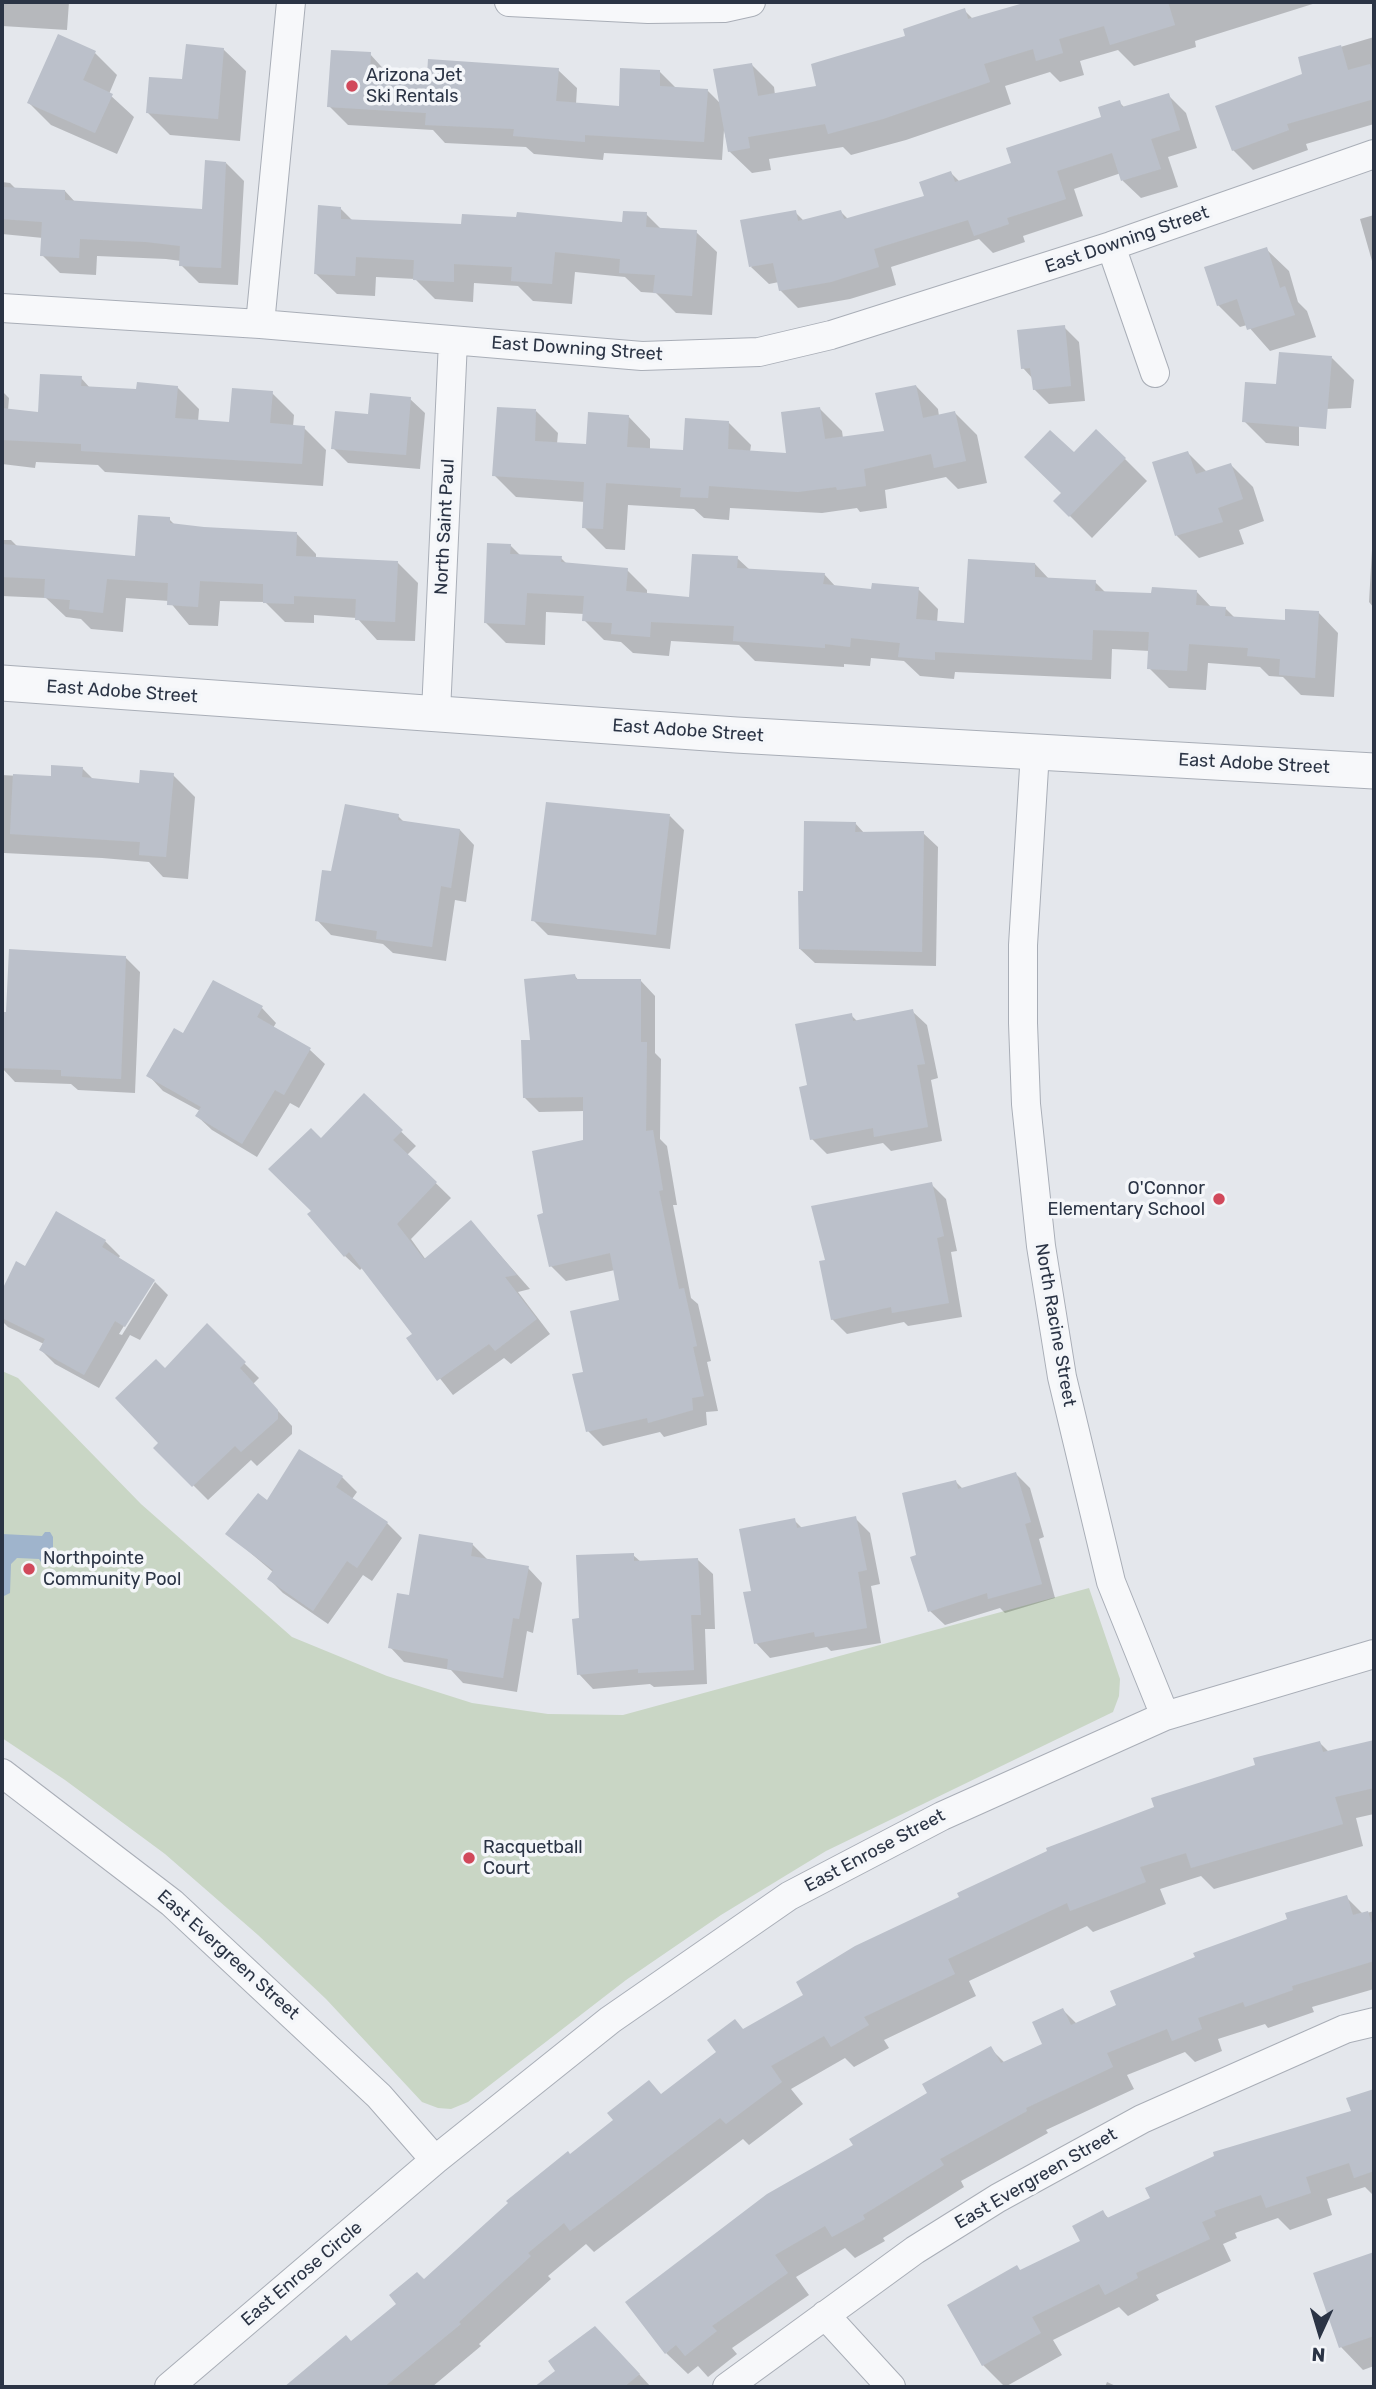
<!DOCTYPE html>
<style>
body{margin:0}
#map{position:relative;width:1376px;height:2389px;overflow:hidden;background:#e4e7ec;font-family:Rubik,sans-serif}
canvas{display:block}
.frame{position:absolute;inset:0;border:4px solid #2b3445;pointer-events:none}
.north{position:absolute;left:1285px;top:2298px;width:70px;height:70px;-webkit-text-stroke:5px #f4f6f9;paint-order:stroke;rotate:184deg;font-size:19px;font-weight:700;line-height:28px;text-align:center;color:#2b3445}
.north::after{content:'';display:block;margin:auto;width:24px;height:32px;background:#2b3445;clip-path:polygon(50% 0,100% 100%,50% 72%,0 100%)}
</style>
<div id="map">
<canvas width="1376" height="2389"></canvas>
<div class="frame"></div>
<div class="north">N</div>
</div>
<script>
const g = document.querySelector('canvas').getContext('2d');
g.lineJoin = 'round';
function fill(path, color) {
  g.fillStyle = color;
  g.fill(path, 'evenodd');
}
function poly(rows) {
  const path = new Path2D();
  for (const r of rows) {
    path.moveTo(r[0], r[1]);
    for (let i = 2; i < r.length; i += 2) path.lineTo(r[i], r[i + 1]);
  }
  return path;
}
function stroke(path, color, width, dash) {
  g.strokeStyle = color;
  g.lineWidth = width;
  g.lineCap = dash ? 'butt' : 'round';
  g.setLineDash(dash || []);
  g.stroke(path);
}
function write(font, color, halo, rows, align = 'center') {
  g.font = font + ' Rubik,sans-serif';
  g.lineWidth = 7;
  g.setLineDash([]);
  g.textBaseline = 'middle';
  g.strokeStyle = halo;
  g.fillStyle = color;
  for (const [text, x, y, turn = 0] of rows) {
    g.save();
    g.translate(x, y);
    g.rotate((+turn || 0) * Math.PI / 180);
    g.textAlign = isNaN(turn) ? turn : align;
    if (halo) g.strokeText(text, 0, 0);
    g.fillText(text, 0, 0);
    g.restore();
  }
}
fill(poly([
 [2,1371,18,1378,141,1504,292,1637,387,1676,472,1703,548,1714,623,1715,1089,1588,1120,1679,1119,1696,1113,1712,826,1851,721,1915,626,1980,468,2102,451,2109,438,2108,422,2102,326,1999,258,1935,165,1854,65,1780,2,1738]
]), '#c9d6c5');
fill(poly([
 [45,1532,50,1532,53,1537,53,1560,50,1565,43,1565,39,1559,17,1558,11,1564,10,1593,2,1597,2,1534,42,1536]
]), '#9fb4cc');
fill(poly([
 [2,2,69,2,67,30,2,26],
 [1033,2,1319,2,1195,41,1196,47,1134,66,1118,50,1080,61,1084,75,1060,82,1050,72,1005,86,1011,104,906,140,851,155,843,147,769,159,771,170,752,173,729,151,724,130,722,160,604,153,603,160,534,154,526,147,445,143,433,130,348,125,329,106,370,54,389,75,429,77,558,70,577,88,576,104,621,108,659,71,677,89,707,90,721,104,752,65,774,87,775,95,818,87,964,10,973,19],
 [1374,37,1374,124,1306,144,1308,150,1253,170,1233,150,1305,75,1300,59],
 [223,49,246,71,240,141,170,135,148,113],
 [95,53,117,75,109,94,134,117,117,154,51,125,29,103],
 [1168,95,1186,113,1197,148,1168,157,1178,187,1141,198,1123,181,1121,173,1074,189,1083,216,1023,236,1025,242,993,253,979,239,891,267,896,285,850,299,798,308,780,290,779,282,769,284,751,267,795,212,804,221,841,212,848,219,926,197,951,173,960,182,1013,164,1103,118,1119,102,1125,108],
 [226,163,244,181,238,285,199,283,181,265,181,261,166,259,97,256,96,275,60,273,42,255,43,238,2,234,2,182,10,183,16,189,65,191,76,203,203,211],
 [340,208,353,221,463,226,624,224,646,214,662,230,696,232,717,252,712,315,676,313,656,293,641,292,625,277,575,272,572,304,533,301,518,286,474,283,473,302,435,299,415,279,376,277,375,296,337,294,316,274],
 [1374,215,1374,268,1360,219],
 [1266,249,1289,271,1298,302,1307,311,1316,337,1270,351,1247,325,1240,327,1218,305],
 [1064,327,1079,342,1085,401,1049,404,1034,389,1033,379,1023,368],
 [1332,358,1354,380,1351,408,1299,410,1299,446,1266,443,1244,421,1278,386],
 [81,378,91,389,138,391,177,387,199,409,198,422,231,424,272,393,294,415,293,427,304,428,326,450,323,486,105,472,98,465,36,462,35,468,2,464,2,391,9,398,8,411,40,414],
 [916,386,938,409,939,416,955,413,977,435,987,483,958,489,946,477,885,490,887,508,860,512,857,508,822,513,730,508,729,520,704,518,694,509,628,505,625,550,606,549,584,527,585,502,516,497,494,475,536,411,558,433,557,444,588,446,628,416,650,439,650,450,685,452,728,422,751,445,750,452,788,455,820,409,842,431,843,438,886,432],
 [410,399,425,413,420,469,348,463,333,448],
 [1188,453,1207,472,1231,465,1253,487,1264,521,1239,530,1244,544,1199,558,1177,536,1154,463],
 [1074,455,1125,459,1147,481,1092,538,1055,501,1063,493],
 [169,519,176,526,296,533,316,554,316,558,397,562,418,583,415,641,377,640,357,618,314,615,314,623,285,622,265,602,220,601,218,626,189,625,169,601,126,598,123,632,91,629,81,619,66,617,46,598,2,596,2,540,11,540,18,547,137,558],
 [1373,532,1374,532,1374,608,1369,602],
 [510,545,521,556,561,558,568,565,627,570,647,590,647,595,691,599,737,558,750,570,824,574,836,587,873,591,918,589,938,609,937,623,966,625,1035,564,1050,580,1095,582,1106,593,1153,595,1196,591,1212,608,1225,608,1236,619,1286,622,1318,612,1338,633,1334,697,1301,695,1283,677,1269,676,1260,667,1208,663,1206,690,1169,688,1149,668,1150,651,1112,649,1111,679,955,672,954,679,920,676,904,661,871,658,870,666,844,664,844,667,755,661,739,645,671,641,669,656,633,653,621,642,604,640,584,620,584,614,546,612,545,645,506,643,486,623],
 [82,768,94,780,141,785,173,775,195,797,188,879,163,877,149,862,102,858,4,853,2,867,2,775,52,778],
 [398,816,405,823,460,830,474,845,466,902,455,900,446,961,393,953,383,944,331,935,317,920,333,873],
 [670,816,684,830,670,949,548,935,533,920],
 [855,823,865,834,923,833,938,847,936,966,815,963,800,949,805,893],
 [125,957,140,972,135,1093,78,1090,71,1084,15,1082,2,1068,2,1014],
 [575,976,579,981,641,981,655,996,655,1053,661,1059,660,1139,667,1146,677,1205,673,1205,691,1298,698,1304,711,1361,707,1362,718,1411,706,1412,707,1425,664,1437,660,1432,603,1446,588,1431,585,1373,621,1301,615,1270,566,1281,551,1266,545,1215,585,1141,585,1111,539,1112,524,1097,532,1042],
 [262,1008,276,1023,273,1028,310,1050,325,1064,299,1108,290,1103,257,1157,212,1130,197,1116,200,1111,163,1091,149,1076,184,1036],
 [912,1011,927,1025,938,1078,931,1080,942,1141,891,1151,883,1143,827,1154,812,1139,809,1087,851,1015,858,1022],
 [364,1096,416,1146,407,1155,451,1198,411,1239,426,1260,471,1222,530,1289,518,1292,550,1334,511,1364,504,1358,453,1395,409,1339,414,1335,363,1267,360,1270,345,1256,313,1211,321,1140],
 [931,1184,946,1199,957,1251,951,1252,962,1317,908,1326,904,1322,847,1334,832,1319],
 [105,1241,120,1256,118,1259,155,1282,151,1282,119,1334,122,1335,155,1282,168,1295,140,1340,130,1335,99,1388,55,1364,41,1350,44,1344,8,1327,2,1321,2,1294,16,1264,26,1268],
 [207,1326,259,1378,253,1384,292,1426,292,1434,257,1466,251,1460,208,1500,156,1448,161,1443,165,1370],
 [1016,1474,1030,1488,1044,1537,1039,1539,1055,1598,1005,1613,1000,1608,945,1625,930,1611,918,1556,956,1482,963,1489],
 [342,1477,357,1492,352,1499,387,1523,402,1538,372,1581,363,1575,328,1624,283,1593,269,1579,273,1572,228,1534,267,1503],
 [855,1518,870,1533,880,1584,871,1586,881,1643,831,1651,827,1647,770,1658,756,1643,753,1592,794,1520,803,1529],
 [472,1544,487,1559,528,1568,542,1583,533,1633,527,1631,517,1692,463,1683,451,1670,404,1662,390,1647,410,1597],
 [633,1555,641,1562,698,1560,713,1574,715,1629,705,1629,707,1684,654,1687,650,1684,593,1689,579,1674,581,1620],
 [1374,1742,1374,1814,1356,1818,1363,1846,1214,1889,1201,1876,1160,1889,1166,1904,1093,1932,1087,1926,969,1981,976,1996,884,2040,889,2048,854,2067,845,2058,791,2089,803,2104,749,2145,743,2139,594,2252,586,2244,548,2276,551,2279,479,2344,481,2346,432,2387,287,2387,346,2338,352,2343,570,2156,662,2095,744,2031,1157,1808,1320,1743,1329,1752],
 [1346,1897,1363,1914,1374,1911,1374,1989,1312,2007,1314,2012,1268,2028,1265,2024,1218,2039,1222,2051,1195,2062,1185,2052,1127,2075,1134,2089,1046,2130,1048,2133,961,2181,964,2187,883,2238,885,2241,855,2258,845,2248,796,2277,809,2295,732,2348,737,2354,708,2377,698,2366,688,2374,666,2353,856,2146,991,2049,1005,2063,1045,2044,1063,2010,1077,2024],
 [1374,2091,1374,2196,1365,2187,1327,2199,1332,2215,1290,2230,1278,2218,1235,2233,1237,2238,1223,2244,1231,2261,1156,2295,1159,2300,1128,2316,1119,2307,1053,2340,1062,2355,1005,2387,983,2365,1021,2272,1082,2241,1103,2212,1109,2219,1353,2112,1349,2099],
 [1374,2254,1374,2366,1363,2370,1341,2347,1315,2274],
 [617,2350,651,2387,536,2387,557,2371],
 [1107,2382,1118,2387,1105,2387]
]), '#0003');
fill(poly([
 [1027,2,1168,2,1175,25,1110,45,1104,26,1059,39,1063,53,1036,61,1033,49,984,64,990,82,883,119,828,134,825,124,748,137,750,148,728,152,713,69,752,63,758,96,816,86,811,64,905,36,903,29,965,8,968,19],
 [58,34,96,51,83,80,113,94,95,133,27,103],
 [186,44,224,48,218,119,146,113,149,77,182,79],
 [1341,45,1348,70,1370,64,1374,77,1374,99,1287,124,1289,130,1232,151,1215,106,1302,74,1298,57],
 [331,50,371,52,370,72,427,75,428,59,559,68,556,101,619,106,620,68,660,70,660,86,708,89,704,142,585,135,585,142,513,136,514,129,425,125,426,113,327,107],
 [1169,93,1180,130,1151,139,1161,169,1121,181,1112,153,1057,171,1066,199,1007,218,1009,224,974,236,968,220,874,249,879,267,831,282,779,291,773,263,749,267,740,220,796,210,798,221,841,210,844,219,924,196,919,182,951,171,955,182,1011,163,1006,148,1101,117,1098,107,1120,100,1122,107],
 [205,160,226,162,221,268,179,266,180,246,146,242,80,239,79,258,40,256,42,222,2,219,2,187,65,190,65,200,202,209],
 [318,205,341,207,341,219,461,224,462,214,516,217,517,212,622,222,623,211,647,212,646,227,697,230,692,296,653,293,655,275,619,273,620,259,555,252,552,284,511,281,512,267,454,264,454,282,413,280,414,260,356,257,355,276,314,274],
 [1267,247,1280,288,1285,286,1295,315,1247,330,1237,299,1217,306,1204,267],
 [1065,325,1071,386,1033,390,1030,368,1021,369,1017,330],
 [1279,352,1332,356,1326,429,1242,422,1245,382,1276,384],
 [40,374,82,376,81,386,136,389,137,382,178,386,175,418,229,422,232,388,273,391,270,423,305,426,302,464,81,451,81,444,2,440,2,408,38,412],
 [916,385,923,418,955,411,966,461,934,468,931,454,864,469,866,486,837,490,836,487,798,492,709,486,708,498,680,497,681,488,606,483,603,529,582,528,584,482,492,476,497,407,536,409,535,441,586,444,588,412,629,415,627,447,683,450,685,418,729,421,728,449,786,453,781,412,820,407,825,439,884,431,875,393],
 [370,393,411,397,406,455,331,449,335,411,368,414],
 [1096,429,1126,458,1069,517,1053,501,1061,493,1024,457,1050,430,1074,452],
 [1188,451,1196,474,1231,463,1243,499,1218,508,1223,522,1175,536,1152,462],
 [138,515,170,517,170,523,204,527,297,532,296,556,398,561,395,622,355,620,356,599,294,596,294,604,263,603,263,584,200,581,198,607,167,605,168,583,107,579,103,613,69,609,70,600,44,598,45,579,2,577,2,544,135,556],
 [487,543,511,544,510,554,562,556,561,562,628,568,626,591,689,597,692,554,738,556,737,568,825,573,823,584,871,589,872,583,919,587,916,619,964,623,968,559,1035,563,1035,577,1096,580,1095,591,1151,593,1152,587,1197,590,1196,605,1226,607,1225,616,1285,620,1285,609,1319,611,1315,678,1279,675,1280,659,1247,656,1248,648,1189,644,1187,671,1147,669,1149,632,1093,630,1092,660,935,652,935,660,898,657,900,643,851,638,850,647,825,644,825,648,733,641,734,626,651,622,650,637,611,634,612,623,582,621,584,596,527,593,525,625,484,623],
 [51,765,83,767,82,777,139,783,140,770,174,773,166,857,139,855,140,842,10,834,13,774,51,776],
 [546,802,670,814,656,935,531,921],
 [345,804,399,814,398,820,460,829,451,888,441,886,432,947,376,939,377,931,315,921,322,870,331,871],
 [804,821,856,822,855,832,924,831,922,952,799,949,798,891,803,891],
 [9,949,126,956,121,1079,61,1076,61,1070,2,1068,2,1012,6,1012],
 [575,974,576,979,641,979,641,1042,647,1042,646,1131,653,1130,663,1190,659,1191,679,1289,684,1288,697,1346,693,1347,704,1396,692,1398,693,1410,648,1423,647,1418,586,1432,572,1374,583,1372,570,1311,619,1300,610,1253,549,1267,537,1215,543,1213,532,1151,583,1140,583,1097,523,1098,521,1040,530,1040,524,979],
 [213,980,263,1006,257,1017,311,1048,284,1095,275,1090,242,1144,195,1116,201,1107,146,1076,174,1028,183,1033],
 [913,1009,925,1064,917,1065,928,1127,874,1137,873,1128,810,1140,799,1087,807,1085,795,1024,852,1013,853,1021],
 [364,1093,403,1130,393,1140,437,1182,397,1224,424,1259,471,1220,517,1275,505,1277,537,1319,495,1351,489,1344,437,1381,406,1338,412,1334,349,1252,344,1257,307,1214,311,1211,268,1169,311,1128,321,1138],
 [932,1182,944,1236,937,1238,949,1303,892,1313,891,1307,831,1320,819,1261,825,1260,811,1206],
 [56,1211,106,1240,102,1247,155,1280,125,1327,115,1321,84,1375,39,1350,45,1339,2,1318,2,1290,16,1261,25,1266],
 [207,1323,246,1362,240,1368,278,1410,278,1419,241,1452,235,1446,192,1487,153,1448,158,1443,115,1398,156,1359,165,1368],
 [299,1449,343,1476,336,1487,388,1522,357,1568,347,1561,313,1611,267,1579,273,1570,225,1534,258,1493,267,1500],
 [1016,1472,1031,1522,1025,1524,1042,1584,988,1599,987,1593,928,1612,910,1557,916,1555,902,1493,956,1480,958,1489],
 [856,1516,867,1570,858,1572,867,1628,815,1637,814,1632,754,1644,743,1592,751,1591,739,1529,795,1518,797,1528],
 [419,1534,473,1543,471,1556,529,1566,519,1619,513,1618,503,1678,447,1669,448,1659,388,1648,397,1593,409,1595],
 [634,1553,634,1561,698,1558,701,1615,691,1615,694,1670,638,1673,638,1669,577,1675,572,1619,579,1618,576,1555],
 [1374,1740,1374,1788,1335,1797,1343,1824,1191,1868,1186,1853,1140,1867,1146,1882,1070,1911,1067,1903,948,1959,955,1974,864,2017,869,2025,831,2047,824,2036,771,2066,782,2082,726,2124,720,2118,570,2231,564,2223,528,2253,531,2256,459,2322,461,2324,384,2387,284,2387,346,2335,351,2341,396,2304,389,2295,417,2272,424,2279,508,2203,506,2201,568,2151,570,2154,613,2120,607,2113,649,2080,661,2094,716,2052,707,2040,735,2019,743,2029,803,1995,796,1982,855,1946,959,1897,957,1893,1047,1851,1046,1848,1154,1807,1151,1798,1255,1765,1253,1758,1320,1741,1323,1752],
 [1347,1895,1353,1915,1368,1911,1374,1931,1374,1961,1292,1986,1293,1990,1245,2007,1243,2002,1198,2018,1202,2029,1172,2041,1167,2029,1107,2053,1113,2067,1026,2108,1027,2111,940,2159,944,2165,863,2215,865,2219,832,2237,825,2226,775,2255,788,2273,712,2326,717,2331,685,2356,676,2345,665,2354,625,2302,767,2194,853,2145,849,2139,927,2093,922,2084,991,2046,1001,2063,1042,2044,1032,2022,1063,2008,1071,2025,1116,2005,1110,1991,1195,1957,1193,1953,1287,1919,1285,1913],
 [1374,2089,1374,2171,1354,2178,1349,2163,1306,2177,1311,2193,1266,2208,1261,2195,1214,2211,1216,2216,1202,2222,1210,2239,1136,2273,1138,2278,1105,2295,1099,2284,1032,2317,1041,2333,982,2366,947,2305,1017,2265,1020,2270,1080,2241,1072,2226,1103,2210,1107,2218,1150,2198,1145,2188,1214,2156,1213,2152,1351,2111,1346,2098],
 [1374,2252,1374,2336,1339,2348,1313,2273],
 [595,2326,640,2374,624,2387,534,2387,555,2371,548,2361]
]), '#bbc0ca');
const minor = poly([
 [509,2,648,9,724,8,751,2],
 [1111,246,1155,373],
 [2,308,260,324,642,356,759,352,831,335,1111,246,1374,154],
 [260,324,291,2],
 [436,712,453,341],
 [1035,752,1023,945,1023,1023,1026,1104,1041,1246,1062,1377,1111,1582,1165,1716],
 [2,1773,172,1903,379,2096,435,2160],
 [825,2315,891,2387],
 [169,2387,435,2160,610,2020,789,1896,942,1816,1165,1716,1374,1654],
 [727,2387,915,2250,998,2198,1142,2119,1345,2029,1374,2022]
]);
const tertiary = poly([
 [2,683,736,735,1374,771]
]);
stroke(minor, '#a9aeb7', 30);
stroke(tertiary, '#a9aeb7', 37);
stroke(minor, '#f7f8fa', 28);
stroke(tertiary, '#f7f8fa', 35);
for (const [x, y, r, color] of [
 [352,86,7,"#d1495b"],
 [1219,1199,7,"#d1495b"],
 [29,1569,7,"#d1495b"],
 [469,1858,7,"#d1495b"]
]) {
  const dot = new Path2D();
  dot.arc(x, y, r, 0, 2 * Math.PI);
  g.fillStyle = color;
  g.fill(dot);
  stroke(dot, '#f4f6f9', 2.5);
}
write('18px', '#2b3445', '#f4f6f9', [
 ["Arizona Jet",366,76],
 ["Ski Rentals",366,97],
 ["O'Connor",1205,1189,"right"],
 ["Elementary School",1205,1210,"right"],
 ["Northpointe",43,1559],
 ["Community Pool",43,1580],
 ["Racquetball",483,1848],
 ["Court",483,1869]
], 'left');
write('18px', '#2b3445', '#f4f6f9', [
 ["East Downing Street",1127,240,-19],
 ["East Downing Street",577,349,4],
 ["North Saint Paul",445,527,-87],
 ["East Adobe Street",122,692,4],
 ["East Adobe Street",688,731,4],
 ["East Adobe Street",1254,764,3],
 ["North Racine Street",1055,1325,80],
 ["East Enrose Street",875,1851,-28],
 ["East Evergreen Street",228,1955,42],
 ["East Evergreen Street",1036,2179,-30],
 ["East Enrose Circle",302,2274,-40]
]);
</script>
